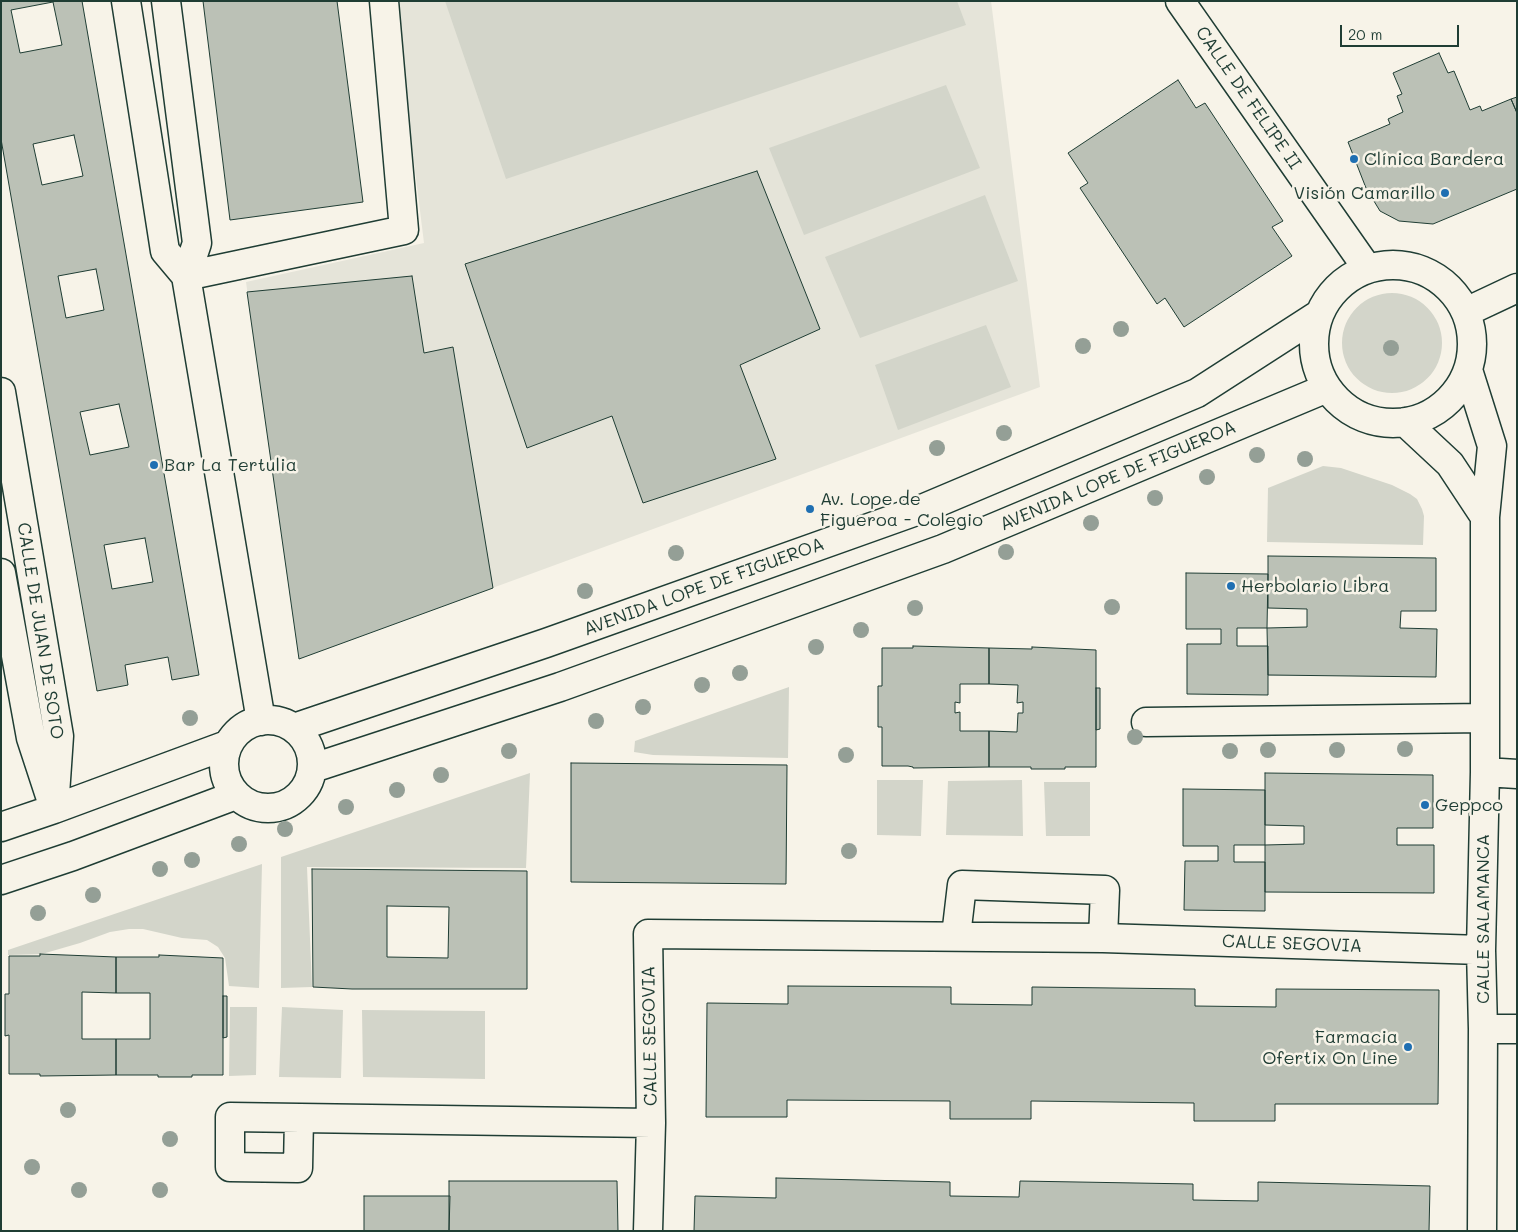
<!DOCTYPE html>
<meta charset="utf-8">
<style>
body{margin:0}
#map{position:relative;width:1518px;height:1232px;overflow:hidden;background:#f7f3e8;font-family:Mali,sans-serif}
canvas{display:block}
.frame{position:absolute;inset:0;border:2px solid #1f3d34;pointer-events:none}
.scale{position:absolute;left:1340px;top:25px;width:119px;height:22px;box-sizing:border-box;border:2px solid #1f3d34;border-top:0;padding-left:6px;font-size:15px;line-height:18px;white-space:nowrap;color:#1f3d34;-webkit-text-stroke:4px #f7f3e8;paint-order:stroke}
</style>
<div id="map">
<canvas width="1518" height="1232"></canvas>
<div class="frame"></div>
<div class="scale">20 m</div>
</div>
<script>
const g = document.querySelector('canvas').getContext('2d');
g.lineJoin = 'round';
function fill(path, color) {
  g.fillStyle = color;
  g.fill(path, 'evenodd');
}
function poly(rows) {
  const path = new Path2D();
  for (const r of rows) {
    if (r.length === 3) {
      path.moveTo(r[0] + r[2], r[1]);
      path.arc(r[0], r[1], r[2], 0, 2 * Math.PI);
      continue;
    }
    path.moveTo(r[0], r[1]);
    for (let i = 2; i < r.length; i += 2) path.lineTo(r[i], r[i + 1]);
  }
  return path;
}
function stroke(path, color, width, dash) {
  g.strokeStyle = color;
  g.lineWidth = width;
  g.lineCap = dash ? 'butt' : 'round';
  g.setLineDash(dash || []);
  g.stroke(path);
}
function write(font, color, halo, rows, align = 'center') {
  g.font = font + ' Mali,sans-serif';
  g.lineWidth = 5;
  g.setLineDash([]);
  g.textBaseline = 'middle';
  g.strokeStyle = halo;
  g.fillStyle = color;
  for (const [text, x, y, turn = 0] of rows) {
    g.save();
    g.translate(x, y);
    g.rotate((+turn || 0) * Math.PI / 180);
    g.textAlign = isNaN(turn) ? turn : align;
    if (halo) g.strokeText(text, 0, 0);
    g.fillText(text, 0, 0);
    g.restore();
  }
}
fill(poly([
 [394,1,991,1,1040,387,299,659,246,282,424,243]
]), '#e5e4d9');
fill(poly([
 [445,1,957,1,966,25,506,179],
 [946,85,980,168,804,235,769,148],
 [985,195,1018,281,860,338,825,257],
 [1392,343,50],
 [986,325,1011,387,898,430,875,365],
 [1323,466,1341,468,1392,485,1410,494,1417,499,1422,509,1424,516,1423,545,1267,542,1268,488],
 [789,687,788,758,653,755,634,752,635,741],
 [530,773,526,868,307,867,312,987,281,988,281,857],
 [877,780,923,780,921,836,877,835],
 [1022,780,1023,836,946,835,948,781],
 [1044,782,1090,782,1090,836,1046,836],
 [262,864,259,988,229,986,225,958,218,947,207,940,182,938,143,929,129,929,110,932,80,943,42,954,8,955,8,950],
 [230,1007,257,1007,256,1075,229,1076],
 [282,1007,343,1010,341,1078,279,1077],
 [362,1010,485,1011,485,1079,363,1077]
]), '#d3d5ca');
const building = poly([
 [1,1,82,1,199,675,172,680,168,657,125,665,128,685,97,691,1,139,1,1],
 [53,2,62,45,20,53,11,10,53,2],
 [74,135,83,176,42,185,33,144,74,135],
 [96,269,104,310,66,318,58,276,96,269],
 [119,404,129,447,90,455,80,412,119,404],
 [145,538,153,582,112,589,104,545,145,538],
 [203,1,337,1,363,202,230,220,203,1],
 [1439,53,1448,73,1454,71,1470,110,1480,106,1482,111,1511,99,1517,113,1517,189,1433,224,1399,221,1380,211,1366,188,1348,142,1390,124,1388,119,1403,112,1397,96,1402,94,1393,73,1439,53],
 [1178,80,1196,108,1205,103,1283,221,1272,227,1292,256,1184,327,1165,298,1157,304,1080,188,1088,183,1068,153,1178,80],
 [1517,97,1517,113,1511,99,1517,97],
 [757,171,820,329,740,365,776,459,643,503,612,416,527,448,465,264,757,171],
 [412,276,424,353,453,347,493,588,299,659,247,292,412,276],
 [1268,556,1436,558,1436,611,1401,611,1400,628,1437,629,1436,677,1268,675,1267,628,1307,627,1307,609,1268,608,1268,556],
 [1186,573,1268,574,1267,628,1237,628,1237,646,1268,646,1268,695,1187,694,1187,644,1221,644,1221,629,1186,629,1186,573],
 [913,646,989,648,989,684,960,684,960,703,955,702,955,713,960,712,960,731,989,731,989,767,913,768,913,767,908,766,882,766,882,727,878,727,878,686,882,686,882,648,913,648,913,646],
 [1032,647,1096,650,1096,767,1065,767,1065,769,1031,769,1031,767,989,767,989,731,1017,732,1018,713,1023,713,1023,702,1017,703,1018,685,989,684,989,648,1032,649,1032,647],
 [1096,688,1100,688,1100,729,1096,730,1096,688],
 [571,763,787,765,786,884,571,882,571,763],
 [1265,773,1433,775,1433,828,1397,828,1397,845,1434,845,1434,893,1265,892,1265,845,1304,844,1304,826,1265,825,1265,773],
 [1183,789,1265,790,1265,845,1234,845,1234,862,1265,862,1265,911,1184,910,1185,861,1218,861,1218,846,1183,846,1183,789],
 [312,869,527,871,527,989,352,989,313,987,312,869],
 [387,906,449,907,448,958,387,957,387,906],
 [40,954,116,957,116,993,82,992,82,1039,116,1039,116,1075,40,1076,40,1074,9,1074,9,1035,5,1036,5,994,9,994,9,956,40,956,40,954],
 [159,955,223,958,223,1075,192,1075,192,1077,158,1077,158,1075,116,1075,116,1039,150,1039,150,993,116,993,116,957,159,957,159,955],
 [788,986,951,987,951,1004,1032,1005,1032,987,1195,989,1195,1006,1276,1007,1276,989,1439,990,1438,1104,1275,1104,1275,1121,1194,1121,1194,1103,1031,1101,1031,1119,950,1119,950,1101,787,1100,787,1117,706,1117,707,1003,788,1004,788,986],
 [223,996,227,996,227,1037,223,1038,223,996],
 [776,1178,950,1182,950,1196,1019,1197,1020,1181,1193,1184,1193,1200,1258,1201,1258,1182,1430,1186,1429,1231,694,1231,695,1196,776,1198,776,1178],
 [449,1181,617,1181,618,1231,449,1231,449,1181],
 [364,1196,450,1196,449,1231,364,1231,364,1196]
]);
fill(building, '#bbc1b6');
stroke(building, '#1f3d34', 1);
const minor = poly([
 [126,1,165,251,186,276],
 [166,1,197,243,186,276,261,721],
 [1180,1,1367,268],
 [1393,344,79],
 [186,276,404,230,384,1],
 [1466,312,1517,288],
 [1468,370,1492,446,1485,517,1485,772,1481,950,1483,1029,1482,1231],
 [1,392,59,736,54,809],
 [1405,422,1450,464,1485,517],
 [1,573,31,738,50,796],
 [268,764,44],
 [1146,722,1485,718],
 [294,728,546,643,922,509,1197,393,1318,315],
 [313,768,560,687,943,549,1327,388],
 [1485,772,1517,774],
 [1,827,54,809,227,745],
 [1,880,73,856,236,795],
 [1103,938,1481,950],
 [1483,1029,1517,1029],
 [299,1118,298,1168,230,1167,230,1117,651,1123],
 [648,1231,651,1123,648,934,1103,938,1105,890,962,885,956,936]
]);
stroke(minor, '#1f3d34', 31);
stroke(minor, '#f7f3e8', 28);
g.fillStyle = '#949f96';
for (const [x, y] of [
 [1121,329],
 [1083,346],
 [1391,348],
 [1004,433],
 [937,448],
 [1257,455],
 [1305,459],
 [1207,477],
 [1155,498],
 [1091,523],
 [1006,552],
 [676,553],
 [585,591],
 [1112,607],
 [915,608],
 [861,630],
 [816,647],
 [740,673],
 [702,685],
 [643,707],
 [190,718],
 [596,721],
 [1135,737],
 [1405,749],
 [1268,750],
 [1337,750],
 [509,751],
 [1230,751],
 [846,755],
 [441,775],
 [397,790],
 [346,807],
 [285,829],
 [239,844],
 [849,851],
 [192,860],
 [160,869],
 [93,895],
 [38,913],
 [68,1110],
 [170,1139],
 [32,1167],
 [79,1190],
 [160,1190]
]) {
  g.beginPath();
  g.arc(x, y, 8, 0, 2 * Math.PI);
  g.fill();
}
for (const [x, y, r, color] of [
 [1354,159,5,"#1f6fb2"],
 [1445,193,5,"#1f6fb2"],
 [154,465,5,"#1f6fb2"],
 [810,509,5,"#1f6fb2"],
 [1231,586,5,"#1f6fb2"],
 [1425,805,5,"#1f6fb2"],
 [1408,1047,5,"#1f6fb2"]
]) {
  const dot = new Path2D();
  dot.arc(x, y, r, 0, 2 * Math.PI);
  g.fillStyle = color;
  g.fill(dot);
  stroke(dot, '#f7f3e8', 2);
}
write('18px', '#1f3d34', '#f7f3e8', [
 ["CALLE DE FELIPE II",1248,98,55],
 ["AVENIDA LOPE DE FIGUEROA",1118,476,-23],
 ["AVENIDA LOPE DE FIGUEROA",704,587,-20],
 ["CALLE DE JUAN DE SOTO",40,631,81],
 ["CALLE SALAMANCA",1483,919,-90],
 ["CALLE SEGOVIA",1292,944,2],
 ["CALLE SEGOVIA",650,1036,-91]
]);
write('18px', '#1f3d34', '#f7f3e8', [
 ["Clínica Bardera",1364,159],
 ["Visión Camarillo",1435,193,"right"],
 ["Bar La Tertulia",164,465],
 ["Av. Lope de",820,499],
 ["Figueroa - Colegio",820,520],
 ["Herbolario Libra",1241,586],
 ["Geppco",1435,805],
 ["Farmacia",1398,1037,"right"],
 ["Ofertix On Line",1398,1058,"right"]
], 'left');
</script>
